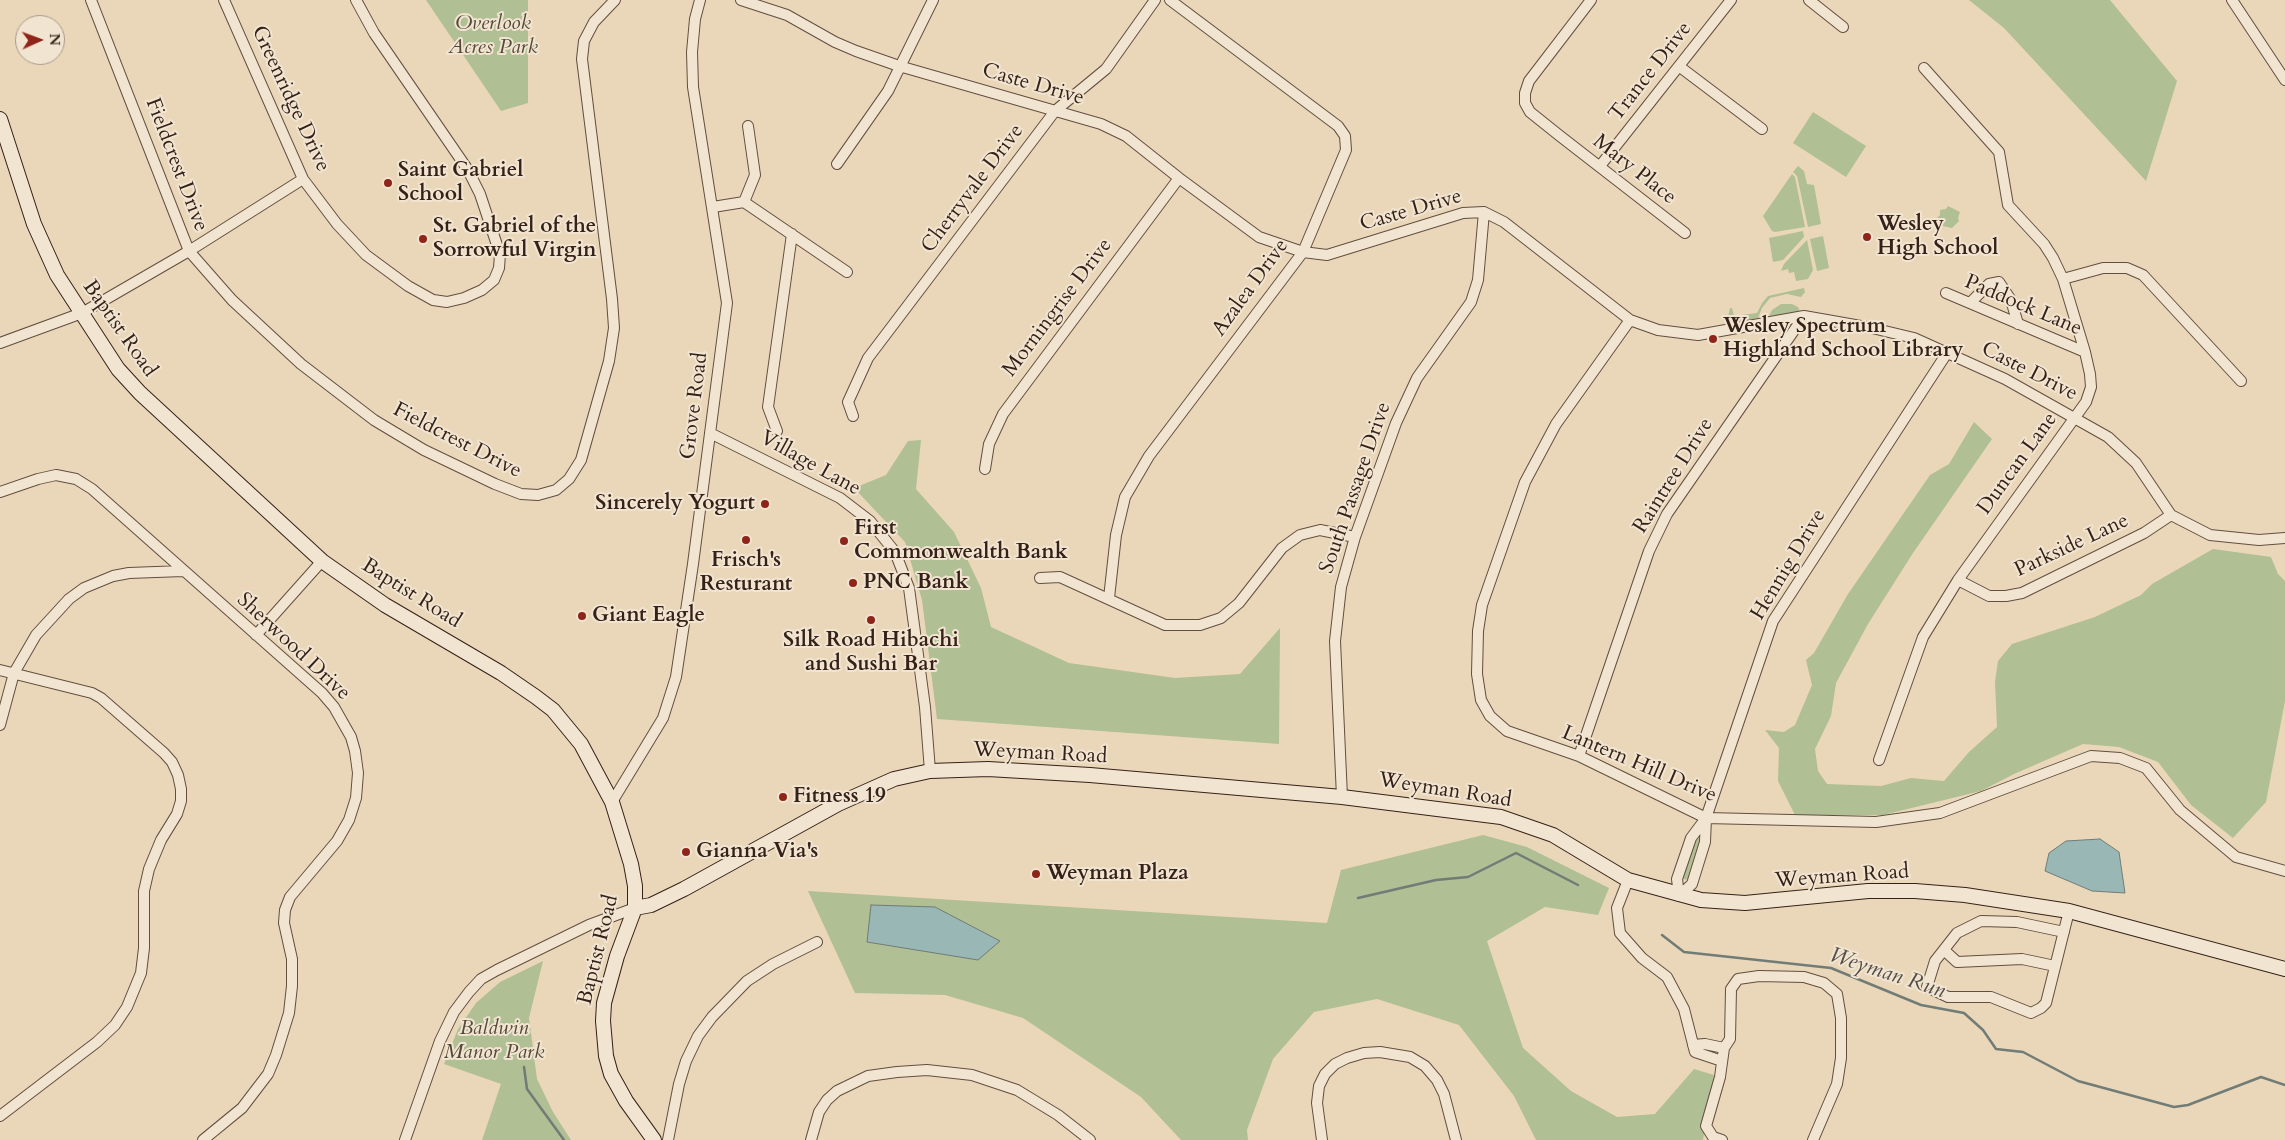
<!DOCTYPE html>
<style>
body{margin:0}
#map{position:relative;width:2285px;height:1140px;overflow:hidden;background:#ead7b9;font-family:Cardo,serif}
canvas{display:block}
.north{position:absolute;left:15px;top:15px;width:50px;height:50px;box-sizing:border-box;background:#f1e5d2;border:1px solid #a69788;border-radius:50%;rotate:88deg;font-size:14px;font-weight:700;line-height:20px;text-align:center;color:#362118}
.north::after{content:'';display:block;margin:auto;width:18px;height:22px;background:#8f2418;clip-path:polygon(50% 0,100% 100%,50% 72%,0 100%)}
</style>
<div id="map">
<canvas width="2285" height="1140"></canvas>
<div class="north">N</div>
</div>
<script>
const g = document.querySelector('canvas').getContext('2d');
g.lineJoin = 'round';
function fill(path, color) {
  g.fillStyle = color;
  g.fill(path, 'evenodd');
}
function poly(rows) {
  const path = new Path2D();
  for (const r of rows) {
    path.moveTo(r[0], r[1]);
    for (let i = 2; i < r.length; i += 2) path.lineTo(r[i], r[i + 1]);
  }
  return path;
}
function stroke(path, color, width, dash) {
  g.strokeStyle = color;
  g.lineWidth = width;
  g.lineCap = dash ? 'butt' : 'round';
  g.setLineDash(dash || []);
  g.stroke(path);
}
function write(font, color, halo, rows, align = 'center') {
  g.font = font + ' Cardo,serif';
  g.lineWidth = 4;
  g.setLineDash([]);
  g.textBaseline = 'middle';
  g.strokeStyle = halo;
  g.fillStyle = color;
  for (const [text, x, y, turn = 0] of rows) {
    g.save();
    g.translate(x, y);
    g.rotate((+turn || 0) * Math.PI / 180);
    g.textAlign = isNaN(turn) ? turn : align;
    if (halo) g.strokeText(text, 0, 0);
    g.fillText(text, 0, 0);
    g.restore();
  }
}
fill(poly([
 [426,0,528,0,528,103,501,111],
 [1969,0,2110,0,2177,81,2146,181,2004,28],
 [1813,112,1866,146,1846,177,1793,143],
 [1798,166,1804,171,1807,184,1814,185,1821,224,1808,227,1797,176,1793,172],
 [1792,174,1795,177,1805,227,1775,232,1772,231,1763,216],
 [1948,206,1960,212,1958,218,1959,221,1952,228,1938,225,1937,218,1940,215,1940,210,1946,209],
 [1803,231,1804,237,1783,260,1773,262,1769,238],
 [1823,236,1829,268,1817,271,1810,239],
 [1807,240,1813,270,1808,279,1796,281,1794,272,1789,273,1788,269,1781,271,1784,264],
 [1804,288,1805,292,1801,297,1787,294,1770,298,1762,308,1758,318,1731,324,1727,321,1730,308,1732,308,1734,316,1757,313,1762,303,1768,296],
 [1781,304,1792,304,1798,307,1800,312,1799,313,1769,316,1772,310],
 [1974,422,1992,439,1913,553,1868,624,1836,683,1831,716,1815,749,1818,771,1827,784,1881,786,1911,778,1944,781,1969,752,1997,727,1995,682,1998,661,2012,644,2095,617,2141,595,2152,584,2213,549,2271,557,2278,574,2285,581,2285,701,2266,802,2233,838,2191,805,2158,762,2119,747,2083,744,2014,774,1981,791,1883,815,1795,815,1778,781,1779,748,1765,730,1784,732,1795,725,1812,685,1806,660,1814,653,1848,594,1930,475,1949,464],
 [921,440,916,489,954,532,981,588,991,627,1069,663,1175,678,1240,674,1280,628,1279,744,937,719,922,600,905,542,854,488,886,475,908,441],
 [1483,835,1527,847,1609,888,1598,915,1545,907,1487,941,1523,1048,1571,1091,1617,1117,1655,1114,1694,1069,1714,1075,1703,1140,1536,1140,1514,1096,1459,1025,1377,999,1314,1012,1273,1059,1247,1130,1248,1140,1181,1140,1141,1097,1023,1018,945,995,855,993,808,891,1327,923,1341,870],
 [1699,838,1701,842,1689,878,1685,880,1682,876,1696,839],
 [543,961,529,1018,537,1079,553,1112,571,1140,482,1140,501,1084,444,1064,458,1029,476,1003,500,982]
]), '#b0bf94');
const water = poly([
 [2100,839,2119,852,2125,893,2092,891,2045,871,2049,853,2066,841,2100,839],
 [871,905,935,907,1000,941,978,960,867,942,871,905]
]);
fill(water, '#99b8b5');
stroke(water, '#717c76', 1);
stroke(poly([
 [1358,898,1436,880,1468,877,1516,853,1578,885],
 [1662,935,1684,952,1831,968,1921,1005,1964,1013,1983,1030,1996,1049,2023,1052,2078,1081,2174,1107,2188,1105,2261,1077,2285,1085],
 [524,1067,527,1089,564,1140]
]), '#717c76', 2.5);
const street = poly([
 [91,0,189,251,232,300,301,364,374,420,424,450,495,484,521,494,538,495,556,490,569,479,581,460,609,361,614,328,612,299,582,59,584,41,594,22,615,0],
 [224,0,303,179,337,224,366,255,408,286,433,300,447,302,464,298,482,290,494,280,499,268,500,254,480,194,468,170,374,33,356,0],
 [741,0,787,15,835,42,856,51,899,66,1101,124,1126,136,1179,178,1259,237,1303,252,1327,255,1463,213,1484,212,1504,222,1630,320,1658,330,1698,335,1804,316,1872,328,1914,338,2005,379,2108,437,2136,463,2171,515,2210,535,2259,540,2285,538],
 [1591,0,1529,81,1525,93,1525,103,1530,112,1560,136,1685,233],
 [1809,0,1843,27],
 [2232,0,2285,80],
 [1680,67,1762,129],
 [837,164,888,91,933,0],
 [1600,166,1731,0],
 [744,202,755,175,748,126],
 [713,207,744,202,847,272],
 [2063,279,2103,268,2127,268,2143,275,2241,381],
 [1946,293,2085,352],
 [1970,303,1989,284,1999,282,2011,300,2018,324],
 [1630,320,1556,424,1525,482,1482,605,1478,631,1477,674,1481,700,1490,716,1507,731,1579,756,1706,818,1876,822,1940,813,2091,756,2120,758,2146,768,2180,810,2236,857,2285,871],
 [0,343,82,313,189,251,303,179],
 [853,416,848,402,868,358,1055,111,1106,69,1155,0],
 [777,431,768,407,792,234],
 [710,433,840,498,870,521,895,552,909,588,925,707,930,771],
 [985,469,989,444,1003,414,1179,178],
 [0,492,38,479,56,475,76,479,92,489,322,693,334,707,351,737,355,751,358,773,356,798,349,820,337,841,290,897,285,910,284,923,292,959,292,986,289,1013,276,1055,268,1074,242,1108,203,1140],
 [1040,578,1060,577,1165,625,1200,625,1221,618,1239,603,1282,548,1300,535,1320,530,1355,537],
 [1958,580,1989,596,2006,596,2022,593,2144,533,2171,515],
 [1109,598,1116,535,1125,497,1149,456,1303,252,1346,150,1345,136,1338,126,1170,0],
 [256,635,322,561],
 [0,670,92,693,101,698,164,753,172,762,178,775,181,789,181,801,177,814,161,840,149,869,144,891,144,948,141,973,127,1007,115,1025,97,1042,0,1116],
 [0,725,14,673,36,635,69,599,84,588,113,576,129,573,183,571],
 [1579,756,1649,551,1667,514,1804,316],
 [1879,760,1923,637,1958,580,2086,402,2091,387,2090,374,2085,352,2063,279,2053,258,2044,244,2008,205,1999,152,1924,68],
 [1342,797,1335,641,1341,587,1355,537,1396,423,1417,378,1471,302,1478,280,1484,212],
 [612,802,663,718,676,677,693,564,727,303,693,87,692,52,695,19,700,0],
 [1628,880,1617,908,1620,933,1642,958,1667,977,1684,1009,1695,1052,1722,1061],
 [1679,896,1692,884,1705,842,1706,818,1773,621,1947,353],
 [1679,896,1677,879,1691,838,1706,818],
 [2064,932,2017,922,1981,921,1957,933,1935,961,1927,987,1948,997,1991,997,2031,1013,2041,1008,2046,1003,2069,911],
 [1944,950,1957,962,2022,959,2055,966],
 [1693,1045,1705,1044,1724,1048],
 [405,1140,440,1041,454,1012,469,992,481,979,497,970,589,925,635,908],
 [668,1140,679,1084,686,1061,698,1036,712,1017,747,981,773,964,817,942],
 [811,1140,819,1112,827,1100,837,1091,868,1076,897,1072,927,1070,972,1075,1017,1090,1058,1115,1090,1140],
 [1322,1140,1317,1103,1319,1086,1325,1074,1335,1064,1347,1058,1364,1053,1380,1052,1410,1057,1425,1066,1437,1080,1444,1094,1456,1140],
 [1722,1140,1713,1137,1706,1126,1720,1077,1724,1048,1730,1039,1731,989,1738,979,1759,976,1804,977,1824,983,1837,994,1841,1018,1841,1058,1837,1084,1813,1140]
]);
const secondary = poly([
 [0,119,34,224,57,275,118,369,140,393,322,561,385,605,501,673,536,697,553,710,581,744,612,802,631,864,635,886,635,908,617,956,604,1003,603,1021,606,1056,611,1074,626,1101,654,1140],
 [635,908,651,905,684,889,838,804,894,779,930,771,988,769,1090,775,1342,797,1501,817,1553,835,1628,880,1701,900,1745,903,1868,891,1915,891,1965,895,2069,911,2285,969]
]);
stroke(street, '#634e40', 12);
stroke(secondary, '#362118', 16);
stroke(street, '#f1e5d2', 10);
stroke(secondary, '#f1e5d2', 14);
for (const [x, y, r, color] of [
 [388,183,5,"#8f2418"],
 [1867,237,5,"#8f2418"],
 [423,239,5,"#8f2418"],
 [1713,339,5,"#8f2418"],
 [765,504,5,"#8f2418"],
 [746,540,5,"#8f2418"],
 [844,541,5,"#8f2418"],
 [853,583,5,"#8f2418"],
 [582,616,5,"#8f2418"],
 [871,620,5,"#8f2418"],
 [783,797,5,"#8f2418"],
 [686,852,5,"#8f2418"],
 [1036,874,5,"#8f2418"]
]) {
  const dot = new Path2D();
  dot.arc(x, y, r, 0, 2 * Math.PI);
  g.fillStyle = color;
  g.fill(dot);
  stroke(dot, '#f1e5d2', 2);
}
write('italic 21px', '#544837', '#f1e5d2', [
 ["Overlook",493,24],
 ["Acres Park",493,48],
 ["Baldwin",494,1029],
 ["Manor Park",494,1053]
]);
write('21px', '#362118', '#f1e5d2', [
 ["Trance Drive",1651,72,-52],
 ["Caste Drive",1033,85,16],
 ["Greenridge Drive",290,99,65],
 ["Fieldcrest Drive",176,165,69],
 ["Mary Place",1634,170,38],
 ["Cherryvale Drive",973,189,-53],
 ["Caste Drive",1411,211,-16],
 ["Azalea Drive",1251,288,-54],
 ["Paddock Lane",2023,306,23],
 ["Morningrise Drive",1058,308,-53],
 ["Baptist Road",119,329,55],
 ["Caste Drive",2029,372,27],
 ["Grove Road",695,406,-83],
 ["Fieldcrest Drive",457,441,27],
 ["Village Lane",810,464,29],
 ["Duncan Lane",2018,464,-54],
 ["Raintree Drive",1674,476,-58],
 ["South Passage Drive",1356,488,-71],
 ["Parkside Lane",2072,546,-25],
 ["Hennig Drive",1789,565,-59],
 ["Baptist Road",411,594,32],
 ["Sherwood Drive",293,647,43],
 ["Weyman Road",1040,754,3],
 ["Lantern Hill Drive",1639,765,23],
 ["Weyman Road",1445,791,9],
 ["Weyman Road",1842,877,-4],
 ["Baptist Road",599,950,-76]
]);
write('bold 21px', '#362118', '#f1e5d2', [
 ["Saint Gabriel",398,171],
 ["School",398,195],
 ["Wesley",1877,225],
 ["High School",1877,249],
 ["St. Gabriel of the",433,227],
 ["Sorrowful Virgin",433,251],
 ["Wesley Spectrum",1723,327],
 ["Highland School Library",1723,351],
 ["Sincerely Yogurt",755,504,"right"],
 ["First",854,529],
 ["Commonwealth Bank",854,553],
 ["Frisch's",746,561,"center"],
 ["Resturant",746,585,"center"],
 ["PNC Bank",863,583],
 ["Giant Eagle",592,616],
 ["Silk Road Hibachi",871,641,"center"],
 ["and Sushi Bar",871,665,"center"],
 ["Fitness 19",793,797],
 ["Gianna Via's",696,852],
 ["Weyman Plaza",1046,874]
], 'left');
write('italic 22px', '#544e47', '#f1e5d2', [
 ["Weyman Run",1887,974,18]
]);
</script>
